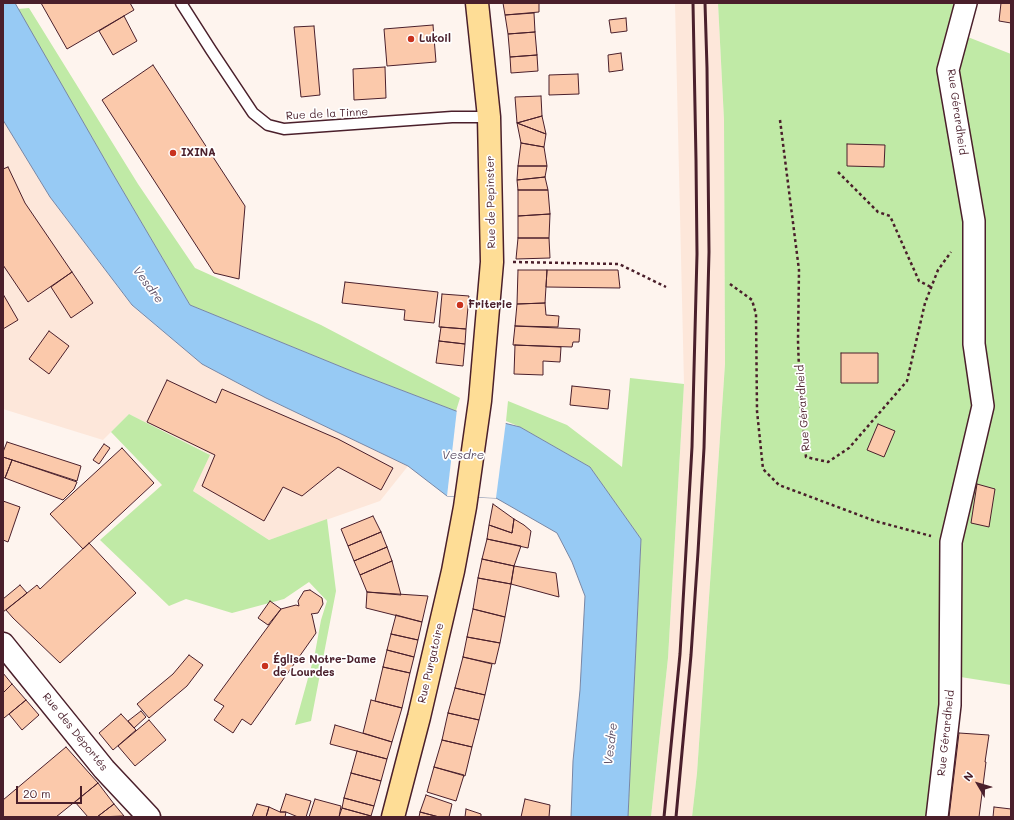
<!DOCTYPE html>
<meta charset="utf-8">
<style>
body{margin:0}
#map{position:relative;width:1014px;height:820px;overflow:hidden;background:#fef4ee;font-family:Mali,sans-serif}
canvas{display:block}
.frame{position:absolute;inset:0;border:4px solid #4a1f2b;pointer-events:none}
.north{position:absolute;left:958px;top:764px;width:40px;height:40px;-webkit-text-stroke:3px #fff;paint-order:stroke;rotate:308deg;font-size:11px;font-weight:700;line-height:16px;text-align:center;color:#4a1f2b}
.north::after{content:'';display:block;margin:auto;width:14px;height:18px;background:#4a1f2b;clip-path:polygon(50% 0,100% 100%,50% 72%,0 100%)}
.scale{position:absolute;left:16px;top:786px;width:66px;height:18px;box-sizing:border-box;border:2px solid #4a1f2b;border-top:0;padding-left:5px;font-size:12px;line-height:14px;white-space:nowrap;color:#4a1f2b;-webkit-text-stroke:3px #fff;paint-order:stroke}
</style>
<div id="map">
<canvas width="1014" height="820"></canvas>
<div class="frame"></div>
<div class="north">N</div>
<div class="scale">20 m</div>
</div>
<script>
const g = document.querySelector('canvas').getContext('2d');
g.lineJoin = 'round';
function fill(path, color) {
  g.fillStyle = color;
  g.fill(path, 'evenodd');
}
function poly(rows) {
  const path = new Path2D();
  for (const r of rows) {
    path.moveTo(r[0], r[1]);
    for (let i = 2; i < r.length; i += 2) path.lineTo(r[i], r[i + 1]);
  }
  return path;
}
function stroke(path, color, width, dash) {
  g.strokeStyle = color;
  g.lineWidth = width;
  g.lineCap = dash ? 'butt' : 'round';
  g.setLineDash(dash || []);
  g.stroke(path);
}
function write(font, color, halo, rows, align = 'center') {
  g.font = font + ' Mali,sans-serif';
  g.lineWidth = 3.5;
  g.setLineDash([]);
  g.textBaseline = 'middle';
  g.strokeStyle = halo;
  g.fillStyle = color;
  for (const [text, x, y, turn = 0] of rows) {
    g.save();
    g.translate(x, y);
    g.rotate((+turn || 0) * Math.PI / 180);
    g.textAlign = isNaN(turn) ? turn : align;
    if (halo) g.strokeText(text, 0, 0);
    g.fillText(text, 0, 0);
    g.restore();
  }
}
fill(poly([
 [675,3,718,3,724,120,725,364,697,773,692,817,651,817,668,658,684,384],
 [3,120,50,197,132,306,202,364,266,398,408,466,380,501,269,540,193,491,209,454,129,414,103,440,3,409]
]), '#fde7da');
fill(poly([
 [718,3,957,3,950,30,1011,54,1011,685,948,675,934,817,692,817,697,773,725,364,724,120],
 [29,8,138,184,195,268,321,325,460,398,456,411,354,372,190,305,113,174,18,9],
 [630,378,684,384,668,658,651,817,628,817,641,539,590,467,520,427,506,421,508,401,567,425,622,467],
 [129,414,210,455,193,491,269,540,327,519,336,591,311,721,295,725,315,653,321,620,327,601,309,582,284,599,232,613,186,599,169,606,100,540,162,485,111,432]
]), '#c0eaa6');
const water = poly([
 [3,3,15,3,113,174,190,305,354,372,456,411,520,427,590,467,641,539,628,817,571,817,573,761,580,690,585,596,572,562,557,533,496,498,447,496,408,466,266,398,202,364,132,305,50,197,3,120,3,3]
]);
fill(water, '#97caf4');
stroke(water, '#7886a4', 1);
fill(poly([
 [457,409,506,421,496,498,447,496]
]), '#fef4ee');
const building = poly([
 [41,3,130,3,134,10,67,49,41,3],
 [503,3,539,3,539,12,505,15,503,3],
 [1001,3,1011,3,1011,23,999,21,1001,3],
 [534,13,535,32,508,34,505,15,534,13],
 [124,16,137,41,113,55,99,31,124,16],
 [626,18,627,31,611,33,609,20,626,18],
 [433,25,436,62,387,66,384,29,433,25],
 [314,26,320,95,301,97,294,27,314,26],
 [535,32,537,55,510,57,508,34,535,32],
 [621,53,623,70,609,72,608,55,621,53],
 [537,55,538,71,511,73,510,57,537,55],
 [153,65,245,206,239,279,214,273,102,100,153,65],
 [385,67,386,98,354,100,353,69,385,67],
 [578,74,579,94,549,95,549,75,578,74],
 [541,96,542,116,517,123,515,97,541,96],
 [542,116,546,134,517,123,542,116],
 [517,123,546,134,544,147,521,143,517,123],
 [521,143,544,147,547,166,518,166,521,143],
 [847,144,885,145,884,167,847,166,847,144],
 [518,166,547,166,545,177,517,180,518,166],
 [8,167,25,203,72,272,28,302,3,265,3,169,8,167],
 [545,177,548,190,518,190,517,180,545,177],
 [518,190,548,190,550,214,518,216,518,190],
 [550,214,549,238,518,238,518,216,550,214],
 [518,238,549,238,550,258,516,259,518,238],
 [518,270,547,270,545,303,517,304,518,270],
 [547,270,618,270,620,288,546,287,547,270],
 [72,272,93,303,71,318,51,287,72,272],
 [345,282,438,292,434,323,404,320,405,310,342,303,345,282],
 [3,294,18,320,3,329,3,294],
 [442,294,469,296,466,329,439,327,442,294],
 [545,303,546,315,559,316,558,327,515,326,517,304,545,303],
 [515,326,580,329,579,342,573,342,572,347,513,345,515,326],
 [441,327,466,329,465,344,439,341,441,327],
 [49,331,69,346,49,374,29,359,49,331],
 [439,341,465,344,463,366,436,363,439,341],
 [515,345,561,347,560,362,543,361,543,375,514,374,515,345],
 [841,353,878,353,878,383,841,383,841,353],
 [167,380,216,403,222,389,338,439,393,468,381,490,338,467,302,496,283,487,264,521,202,486,215,455,147,422,167,380],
 [572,386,610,390,608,409,570,405,572,386],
 [878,424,895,431,884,457,867,450,878,424],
 [7,442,81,466,77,481,3,457,3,452,7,442],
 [104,444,110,448,99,464,93,460,104,444],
 [122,448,154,483,83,549,50,514,122,448],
 [3,457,12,460,5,478,3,477,3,457],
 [12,460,77,482,74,489,63,500,5,478,12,460],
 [977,484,995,489,989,527,971,523,977,484],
 [3,501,20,507,8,542,3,540,3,501],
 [493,504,514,519,512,533,489,525,493,504],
 [373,516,381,532,348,546,341,529,373,516],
 [514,519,524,525,531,531,528,548,487,539,489,525,512,533,514,519],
 [381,532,387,547,354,561,348,546,381,532],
 [487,539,521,546,514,566,482,559,487,539],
 [89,543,136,593,60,663,13,618,6,610,37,585,40,589,89,543],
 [387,547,392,561,360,575,354,561,387,547],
 [482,559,514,566,511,584,478,578,482,559],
 [392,561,401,595,367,592,360,575,392,561],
 [514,566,556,573,559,597,511,584,514,566],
 [478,578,511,584,505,617,473,609,478,578],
 [20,585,27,593,3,612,3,599,20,585],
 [310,590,322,598,323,604,318,613,311,614,312,615,316,633,251,725,242,719,233,733,214,720,224,706,214,700,281,609,296,605,299,606,298,601,304,591,310,590],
 [367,592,428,596,422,622,366,608,367,592],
 [270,601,281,609,268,625,258,618,270,601],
 [473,609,505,617,500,643,467,637,473,609],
 [396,615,422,622,418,640,391,634,396,615],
 [391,634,418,640,414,657,387,650,391,634],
 [467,637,500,643,495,664,463,657,467,637],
 [387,650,414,657,410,673,383,667,387,650],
 [189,655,203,665,187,686,149,718,137,704,173,674,189,655],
 [463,657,492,664,485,695,455,688,463,657],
 [383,667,410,673,402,708,375,701,383,667],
 [3,673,12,684,3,693,3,673],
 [12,684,26,700,4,718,3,717,3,693,12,684],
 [455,688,485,695,479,720,448,713,455,688],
 [26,700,39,715,22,730,9,714,26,700],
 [371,700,402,708,392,742,363,733,371,700],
 [141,711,146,717,134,728,128,721,141,711],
 [448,713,479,720,472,747,442,740,448,713],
 [121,714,136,730,113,750,99,733,121,714],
 [149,720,166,740,135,766,118,746,149,720],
 [335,725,392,742,387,759,330,744,335,725],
 [959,733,989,735,985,762,986,762,979,817,949,817,959,733],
 [442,740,472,747,465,776,434,767,442,740],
 [66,747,98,783,56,817,3,817,3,800,66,747],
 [357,751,387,759,381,781,351,773,357,751],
 [434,767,464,775,456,801,427,792,434,767],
 [351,773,381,781,374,806,344,798,351,773],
 [98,783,114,804,97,817,88,817,75,802,98,783],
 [286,794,311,801,306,817,298,817,286,812,280,812,286,794],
 [426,795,452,804,449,817,439,817,420,812,426,795],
 [344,798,374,806,371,816,342,808,344,798],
 [315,799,341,806,339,817,309,817,315,799],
 [525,799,550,805,549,817,521,817,525,799],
 [114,804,124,816,97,817,114,804],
 [257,804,269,807,266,817,252,817,257,804],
 [269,807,280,812,286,812,285,817,266,817,269,807],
 [994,807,1011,809,1011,817,993,817,994,807],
 [342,808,371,816,370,817,339,817,342,808],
 [466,809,481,814,481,817,465,817,466,809],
 [420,812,439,817,419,817,420,812]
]);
fill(building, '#fbc9ab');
stroke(building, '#4a1f2b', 1);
const service = poly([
 [181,3,211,50,253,113,268,125,284,129,452,117,489,117]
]);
const minor = poly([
 [937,817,950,705,951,542,983,406,974,344,974,221,948,70,966,3]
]);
const tertiary = poly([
 [3,644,104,769,149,817]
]);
const primary = poly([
 [393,817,419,717,453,571,465,507,480,401,492,262,489,117,477,3]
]);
stroke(service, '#4a1f2b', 13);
stroke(minor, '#4a1f2b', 24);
stroke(tertiary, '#4a1f2b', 25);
stroke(primary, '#4a1f2b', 25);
stroke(poly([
 [780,120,799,270,798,341,800,398,806,457,828,462,849,448,907,381,925,303,938,270,951,252],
 [838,172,878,212,890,216,919,281,931,287],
 [513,262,619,264,666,287],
 [730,284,752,300,756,314,757,411,763,469,779,485,875,521,931,536]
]), '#4a1f2b', 2.5, [3, 3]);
stroke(service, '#fff', 10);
stroke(minor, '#fff', 21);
stroke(tertiary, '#fff', 22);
stroke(primary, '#fedd96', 22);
stroke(poly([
 [664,817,680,654,692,447,697,254,696,160,693,3],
 [676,817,691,655,698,552,704,448,709,252,707,68,705,3]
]), '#4a1f2b', 3);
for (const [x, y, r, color] of [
 [411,39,4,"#c8321e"],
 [173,153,4,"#c8321e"],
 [460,305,4,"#c8321e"],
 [265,666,4,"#c8321e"]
]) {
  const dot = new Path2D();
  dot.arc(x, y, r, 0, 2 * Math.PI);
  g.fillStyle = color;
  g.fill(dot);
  stroke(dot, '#fff', 1.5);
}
write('bold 11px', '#4a1f2b', '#fff', [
 ["Lukoil",419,39],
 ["IXINA",181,153],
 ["Friterie",468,305],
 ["Église Notre-Dame",273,660],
 ["de Lourdes",273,673]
], 'left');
write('11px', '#4a1f2b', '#fff', [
 ["Rue Gérardheid",957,112,82],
 ["Rue de la Tinne",327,114,-3],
 ["Rue de Pepinster",491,202,-91],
 ["Rue Gérardheid",803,408,-94],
 ["Rue Purgatoire",431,663,-77],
 ["Rue des Déportés",75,732,51],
 ["Rue Gérardheid",946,733,-84]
]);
write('italic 12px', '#615267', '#fff', [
 ["Vesdre",148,285,53],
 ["Vesdre",463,455],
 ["Vesdre",611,744,-83]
]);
</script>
